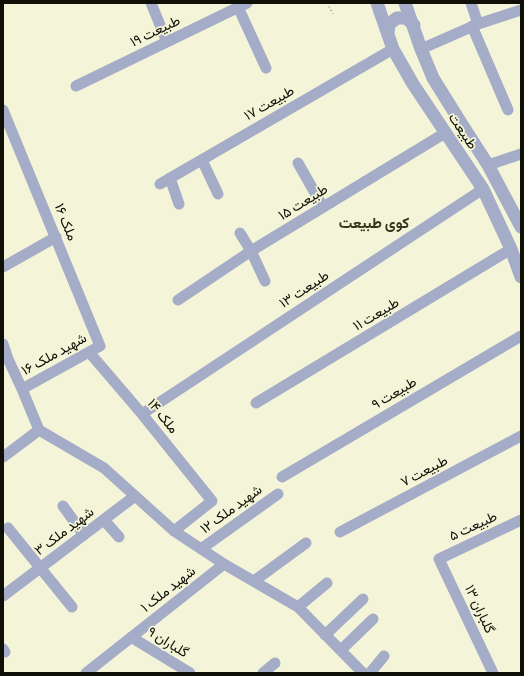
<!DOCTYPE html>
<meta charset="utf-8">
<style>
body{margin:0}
#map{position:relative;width:524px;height:676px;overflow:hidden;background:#f4f5d8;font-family:Commissioner,sans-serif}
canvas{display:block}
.frame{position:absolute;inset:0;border:4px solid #0f0f06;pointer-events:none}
</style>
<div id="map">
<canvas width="524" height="676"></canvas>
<div class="frame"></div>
</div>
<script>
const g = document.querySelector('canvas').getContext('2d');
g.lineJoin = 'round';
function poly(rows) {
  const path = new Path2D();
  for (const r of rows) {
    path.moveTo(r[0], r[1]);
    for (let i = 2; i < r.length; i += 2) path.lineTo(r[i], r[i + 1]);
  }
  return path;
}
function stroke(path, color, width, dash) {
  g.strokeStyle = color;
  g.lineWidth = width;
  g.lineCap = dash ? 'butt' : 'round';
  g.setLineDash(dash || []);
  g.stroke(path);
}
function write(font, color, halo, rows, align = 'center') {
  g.font = font + ' Commissioner,Vazirmatn,sans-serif';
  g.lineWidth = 3.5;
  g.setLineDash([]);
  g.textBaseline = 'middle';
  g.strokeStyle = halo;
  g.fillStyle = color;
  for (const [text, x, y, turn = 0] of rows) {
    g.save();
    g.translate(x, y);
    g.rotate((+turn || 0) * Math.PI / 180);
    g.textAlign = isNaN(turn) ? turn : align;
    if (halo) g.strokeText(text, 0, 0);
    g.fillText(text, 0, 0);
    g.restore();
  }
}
stroke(poly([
 [327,3,333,14]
]), '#aaab94', 2, [1, 3]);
stroke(poly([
 [151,3,167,42],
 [471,3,478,24],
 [238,7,266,68],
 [472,26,508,110],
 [421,49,478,24,521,10],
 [76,86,247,3],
 [3,110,100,346,89,352,22,389],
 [202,160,218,194],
 [298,163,323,207],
 [488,165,521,154],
 [170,178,179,204],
 [160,184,393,49],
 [240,233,251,251,265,281],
 [3,267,56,237],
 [178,300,251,251,445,133],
 [3,344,8,359,22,389,39,430,104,468,174,531,224,564,298,607,363,673],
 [89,352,142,414,212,501,174,531],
 [256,403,511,249],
 [142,414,483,189],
 [3,457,39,430],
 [282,477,521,336],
 [63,506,84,535],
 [104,520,119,537],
 [8,528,72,607],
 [340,532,521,436],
 [201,549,278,494],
 [254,581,306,543],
 [3,596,135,496],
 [298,607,327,583],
 [325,635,363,599],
 [131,637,190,673],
 [3,649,5,652],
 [341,650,373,619],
 [86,673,224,564],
 [263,673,275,663],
 [370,673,384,656],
 [493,673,439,559,521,520]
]), '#a4acc8', 11);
stroke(poly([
 [377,3,393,49,413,84,483,189,511,249,521,277],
 [405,3,421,49,433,78,461,123,488,165,521,227],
 [388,34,389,24,397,18,406,18,414,25]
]), '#a4acc8', 13);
write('14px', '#0f0f06', '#f4f5d8', [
 ["طبیعت ۱۹",155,31,-26],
 ["طبیعت ۱۷",269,103,-30],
 ["طبیعت",463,131,56],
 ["طبیعت ۱۵",303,202,-32],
 ["ملک ۱۶",66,222,68],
 ["طبیعت ۱۳",304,289,-33],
 ["طبیعت ۱۱",376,314,-31],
 ["شهید ملک ۱۶",54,354,-29],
 ["طبیعت ۹",394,393,-31],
 ["ملک ۱۴",163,416,51],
 ["طبیعت ۷",424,471,-28],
 ["۱۲ شهید ملک",231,509,-36],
 ["۵ طبیعت",473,526,-25],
 ["۳ شهید ملک",64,531,-37],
 ["۱ شهید ملک",168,589,-38],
 ["۱۳ گلباران",480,609,65],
 ["۹ گلباران",168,642,32]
]);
write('bold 15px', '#34351d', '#f4f5d8', [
 ["کوی طبیعت",374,223]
]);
</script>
